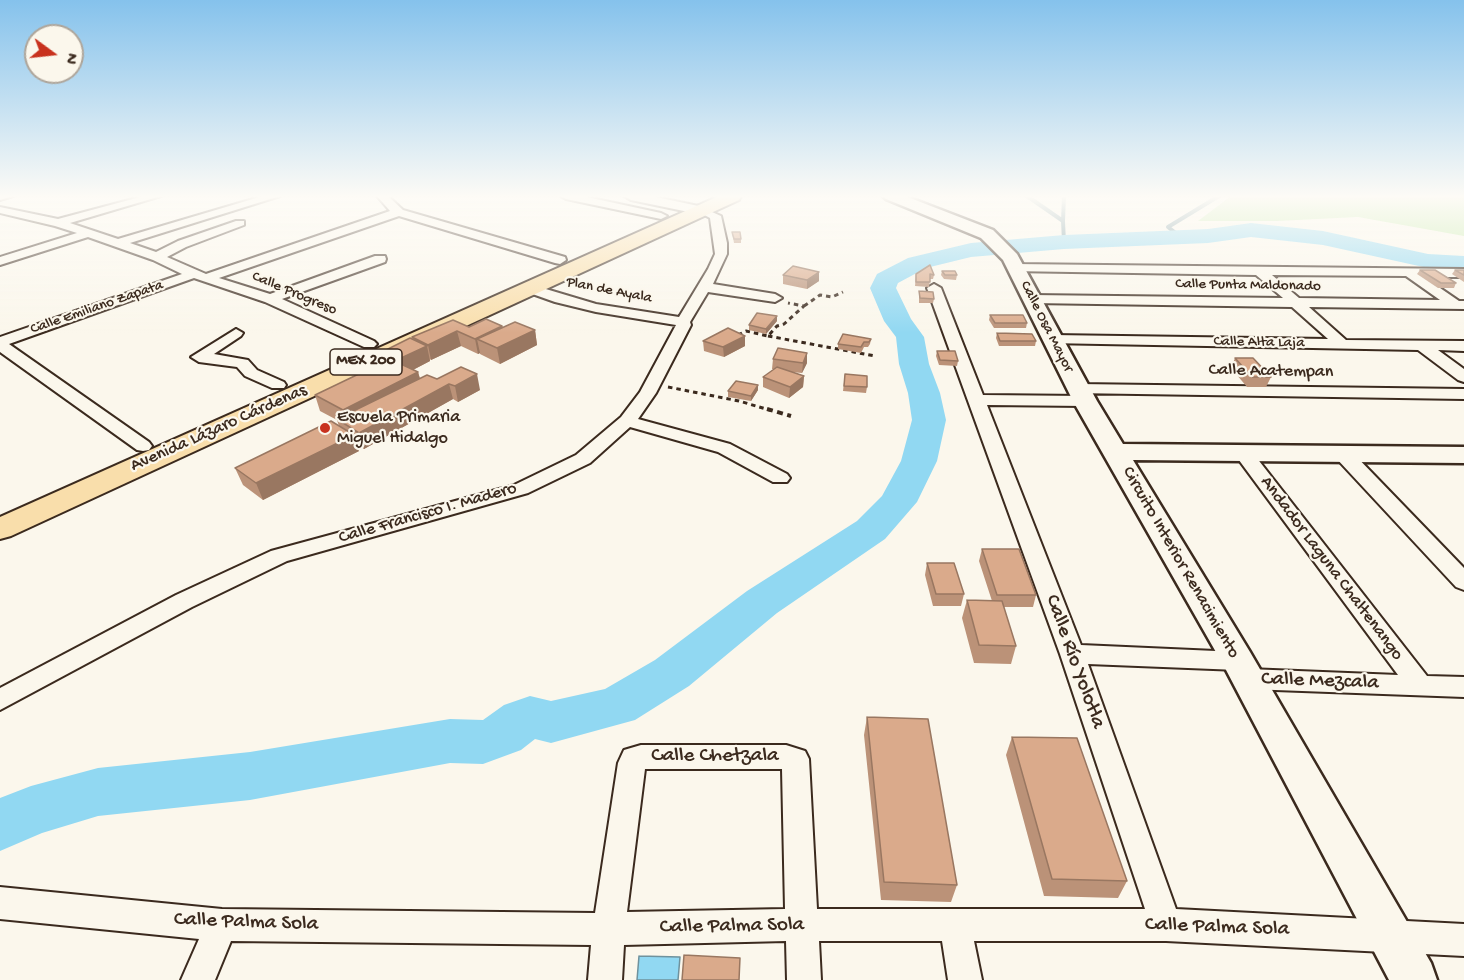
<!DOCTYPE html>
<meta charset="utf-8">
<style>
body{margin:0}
#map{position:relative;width:1464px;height:980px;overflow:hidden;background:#fbf7ec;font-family:"Gochi Hand",sans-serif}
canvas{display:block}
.north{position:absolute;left:24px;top:24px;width:60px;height:60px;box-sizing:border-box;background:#fbf7ec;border:2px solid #aea59a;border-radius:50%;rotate:105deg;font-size:16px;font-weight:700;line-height:24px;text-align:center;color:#3b2a1e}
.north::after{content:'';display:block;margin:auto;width:21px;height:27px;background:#c8321e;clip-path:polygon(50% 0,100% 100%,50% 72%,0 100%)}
</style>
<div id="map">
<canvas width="1464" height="980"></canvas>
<div class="north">N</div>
</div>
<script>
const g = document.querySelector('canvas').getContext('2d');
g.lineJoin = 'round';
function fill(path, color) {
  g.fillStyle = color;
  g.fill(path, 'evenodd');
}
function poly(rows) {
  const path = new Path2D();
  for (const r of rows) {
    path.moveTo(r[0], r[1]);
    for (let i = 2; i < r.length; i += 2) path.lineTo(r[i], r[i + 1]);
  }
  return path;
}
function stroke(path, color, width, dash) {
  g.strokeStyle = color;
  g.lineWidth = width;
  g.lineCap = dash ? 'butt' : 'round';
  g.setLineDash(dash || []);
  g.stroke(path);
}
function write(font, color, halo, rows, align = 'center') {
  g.font = font + ' "Gochi Hand",sans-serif';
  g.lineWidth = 4.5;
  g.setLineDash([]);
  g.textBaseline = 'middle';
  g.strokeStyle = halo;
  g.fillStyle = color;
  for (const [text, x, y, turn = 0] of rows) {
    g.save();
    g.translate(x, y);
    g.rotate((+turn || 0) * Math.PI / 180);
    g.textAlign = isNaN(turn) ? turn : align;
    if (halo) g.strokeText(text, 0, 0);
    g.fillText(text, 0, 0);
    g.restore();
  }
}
fill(poly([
 [1231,196,1464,196,1464,236,1358,217,1276,221,1198,221]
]), '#c1eaa7');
const water = poly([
 [639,956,680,957,678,980,637,980,639,956]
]);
fill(water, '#91d8f2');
stroke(water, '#6f929d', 1.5);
stroke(poly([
 [1027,196,1063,221,1064,242],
 [1063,221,1064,196],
 [1182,238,1168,227,1219,196]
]), '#6f929d', 4);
fill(poly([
 [1251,223,1323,231,1428,254,1464,256,1464,270,1428,268,1323,245,1251,237,1208,243,1064,249,971,257,926,268,898,283,896,288,911,319,924,337,929,364,940,393,946,420,937,461,917,502,885,539,777,613,689,686,635,720,551,743,535,739,521,750,483,764,450,763,250,800,98,816,42,833,0,851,0,798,31,786,98,768,250,752,450,719,483,720,504,705,530,696,551,701,605,689,655,660,747,591,857,521,882,496,901,461,912,420,908,393,899,364,896,337,884,321,870,288,877,274,908,258,971,243,1064,235,1208,229,1251,223]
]), '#91d8f2');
const minor = poly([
 [0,196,13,196,0,200,0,196],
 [144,196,161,196,70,223,118,239,263,196,280,196,130,243,156,252,178,241,236,221,244,221,244,225,186,247,167,257,206,274,390,211,377,196,388,196,403,210,565,257,566,260,560,264,555,263,399,216,219,278,270,294,375,256,385,256,386,259,385,262,282,299,374,341,377,344,374,347,364,347,265,302,194,278,9,344,149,442,152,446,149,450,143,451,137,450,0,352,0,337,182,274,153,260,88,237,0,265,0,257,77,233,55,226,0,213,0,207,58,219,144,196],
 [561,196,582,196,661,213,667,216,661,219,566,199,561,196],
 [703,208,721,216,727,243,727,254,713,284,775,294,782,298,775,302,708,292,690,322,691,325,656,393,638,419,730,444,787,474,790,478,787,482,773,482,718,452,630,427,590,463,528,493,287,561,192,607,0,710,0,688,176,595,271,551,514,485,576,455,621,417,640,392,676,325,596,312,555,302,524,291,522,288,529,284,596,304,679,317,708,269,715,254,710,218,697,211,703,208],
 [1015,264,1464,269,1464,277,1424,277,1459,301,1464,301,1464,309,1309,307,1346,340,1464,341,1464,351,1438,350,1464,369,1464,382,1458,380,1418,350,1048,343,1045,340,1048,337,1053,335,1328,339,1292,307,1032,303,1025,299,1032,295,1283,298,1256,275,1010,271,1008,268,1010,265,1015,264],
 [1272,275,1406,276,1440,300,1299,298,1272,275],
 [934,284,941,288,983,395,1085,396,1091,397,1093,401,1091,405,1085,406,987,405,1081,645,1238,652,1247,654,1250,661,1247,668,1238,670,1088,664,1176,909,1464,924,1464,956,1166,941,974,941,982,980,948,980,942,941,819,941,821,980,787,980,786,941,624,945,622,980,588,980,591,945,231,941,215,980,181,980,199,939,0,919,0,887,222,909,595,913,618,763,624,750,641,745,786,745,805,751,809,759,817,909,1145,909,1060,654,927,288,934,284],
 [645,769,782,769,785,909,627,912,645,769],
 [236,329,243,333,241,336,214,354,248,360,257,370,284,382,286,385,284,388,272,388,245,376,237,367,199,362,191,357,236,329],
 [1078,384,1464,389,1464,399,1072,393,1070,389,1072,385,1078,384],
 [1242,446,1249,448,1427,676,1464,677,1464,697,1248,689,1239,686,1235,679,1239,672,1248,669,1398,675,1233,452,1235,448,1242,446],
 [1343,448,1350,450,1464,568,1464,590,1456,587,1336,458,1334,454,1336,450,1343,448]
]);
const tertiary = poly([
 [624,196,651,196,708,208,710,211,703,215,631,200,624,196]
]);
const secondary = poly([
 [883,196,905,196,993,230,1017,254,1097,401,1123,444,1464,447,1464,463,1133,460,1250,652,1431,963,1437,980,1389,980,1225,668,1073,401,1003,260,981,238,886,199,883,196]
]);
const primary = poly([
 [719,196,741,196,739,200,11,536,0,539,0,517,719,196]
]);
stroke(minor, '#3b2a1e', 4);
stroke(tertiary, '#3b2a1e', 4);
stroke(secondary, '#3b2a1e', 5);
stroke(primary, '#3b2a1e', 4);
stroke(poly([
 [804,306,820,295,832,297,843,292],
 [738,335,746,331,768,336,777,326,784,324,804,306,788,303],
 [768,336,875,356],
 [668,387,739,401,773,411]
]), '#3b2a1e', 3, [4.5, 4]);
stroke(poly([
 [767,409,791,416]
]), '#3b2a1e', 4, [6, 4.5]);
fill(minor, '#fbf7ec');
fill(tertiary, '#fbf7ec');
fill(secondary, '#fbf7ec');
fill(primary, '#f9deab');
fill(poly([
 [732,232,741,239,741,243,734,243],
 [1420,270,1456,283,1454,288,1438,288,1417,274],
 [1455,270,1464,270,1464,282,1452,274],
 [942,271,957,275,956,280,944,279,941,275],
 [916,274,934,275,933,279,930,279,929,287,915,286],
 [783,275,819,281,807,289,783,284],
 [919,291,934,299,933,303,919,303],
 [990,315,1027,323,1026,328,994,328,989,320],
 [777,321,766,334,749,330,749,325],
 [502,326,503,328,535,330,537,345,500,364,480,354,480,353,478,354,461,346,431,360,430,359,430,361,413,370,418,372,420,378,437,379,480,390,458,402,453,399,364,449,357,445,359,451,263,500,243,485,235,468,339,426,337,420,320,411,315,395,385,361,382,352,413,340,412,337,469,327],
 [997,333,1036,341,1035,346,999,346,996,338],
 [871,339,870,344,868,347,864,347,861,353,838,349,838,344],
 [703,341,745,346,724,357,704,351],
 [937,351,958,361,957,366,939,365,936,356],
 [1235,358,1271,377,1266,387,1247,387,1231,368],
 [773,359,807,363,802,373,791,372,804,376,803,387,789,398,763,387,763,377,774,369,772,369],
 [845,374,867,387,866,393,843,391],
 [758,390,751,401,728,397,728,391],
 [982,549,1036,595,1033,607,1004,607,1016,646,1011,664,974,663,962,618,967,600,992,601,979,561],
 [927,563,964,594,961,606,933,606,925,575],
 [867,717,957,885,951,902,881,900,864,735],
 [1012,737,1127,881,1118,898,1044,896,1006,755]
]), '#bb9278');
fill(poly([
 [819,272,819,281,807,289,807,280],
 [777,316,777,321,766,334,766,329],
 [502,326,505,341,477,339,480,353,478,354,475,339],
 [535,330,537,345,500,364,497,348],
 [457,331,461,346,431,360,428,345],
 [745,336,745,346,724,357,723,347],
 [427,346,430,361,403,375,399,359],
 [807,353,807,363,802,373,803,363],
 [418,372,422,388,348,426,343,410],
 [477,374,480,390,458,402,455,386],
 [804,376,803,387,789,398,790,387],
 [449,384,453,399,364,449,359,433],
 [758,385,758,390,751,401,751,396],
 [354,435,359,451,263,500,256,483]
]), '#997761');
const building = poly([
 [732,232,740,232,741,239,734,239,732,232],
 [930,265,934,275,930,274,930,282,916,282,916,274,930,265],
 [793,266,819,272,807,280,783,275,793,266],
 [1420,270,1435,270,1456,283,1441,283,1420,270],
 [1455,270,1464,270,1464,275,1455,270],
 [942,271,955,271,957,275,945,275,942,271],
 [919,291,933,292,934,299,920,298,919,291],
 [757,313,777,316,766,329,749,325,757,313],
 [990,315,1023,315,1027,323,995,323,990,315],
 [486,319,502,326,475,339,457,331,428,345,412,337,453,320,469,327,486,319],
 [515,322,535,330,497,348,477,339,515,322],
 [728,328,745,336,723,347,703,341,728,328],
 [997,333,1032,334,1036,341,1000,341,997,333],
 [843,334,871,339,869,342,864,342,861,347,838,344,843,334],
 [410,338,427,346,399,359,382,352,410,338],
 [778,348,807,353,803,363,773,359,778,348],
 [937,351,955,351,958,361,940,360,937,351],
 [1235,358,1253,358,1271,377,1252,377,1235,358],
 [390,359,418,372,343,410,315,395,390,359],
 [461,367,477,374,455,386,449,384,359,433,337,419,427,375,437,379,461,367],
 [777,367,804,376,790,387,763,377,777,367],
 [845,374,867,376,867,387,844,386,845,374],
 [736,381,758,385,751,396,728,391,736,381],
 [331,421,354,435,256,483,235,468,331,421],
 [982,549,1019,549,1036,595,997,595,982,549],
 [927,563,954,563,964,594,936,594,927,563],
 [967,600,1002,601,1016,646,979,645,967,600],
 [867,717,928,719,957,885,884,882,867,717],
 [1012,737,1077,738,1127,881,1052,879,1012,737],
 [684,955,740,958,739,980,682,980,684,955]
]);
fill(building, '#daaa8b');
stroke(building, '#997761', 1.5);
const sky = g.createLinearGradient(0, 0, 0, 333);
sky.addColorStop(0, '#85c2ec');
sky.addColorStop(0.59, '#fdfbf6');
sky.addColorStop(1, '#fdfbf600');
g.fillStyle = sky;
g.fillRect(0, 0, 1464, 333);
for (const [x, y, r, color] of [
 [325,428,6,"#c8321e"]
]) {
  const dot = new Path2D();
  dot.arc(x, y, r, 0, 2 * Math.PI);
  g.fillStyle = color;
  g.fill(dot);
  stroke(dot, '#fbf7ec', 2);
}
write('15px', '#3b2a1e', '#fbf7ec', [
 ["Calle Punta Maldonado",1248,286,1],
 ["Plan de Ayala",609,291,11],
 ["Calle Progreso",294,294,23],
 ["Calle Emiliano Zapata",97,308,-19],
 ["Calle Osa Mayor",1046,327,63],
 ["Calle Alta Laja",1259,343,1]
]);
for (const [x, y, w] of [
 [366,362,72]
]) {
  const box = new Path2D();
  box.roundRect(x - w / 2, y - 13, w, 26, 4.5);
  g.fillStyle = '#fbf7ec';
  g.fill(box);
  stroke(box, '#3b2a1e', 1.5);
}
write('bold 16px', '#3b2a1e', null, [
 ["MEX 200",366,362]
]);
write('18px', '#3b2a1e', '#fbf7ec', [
 ["Calle Acatempan",1271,372,1],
 ["Avenida Lázaro Cárdenas",219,429,-24],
 ["Calle Francisco I. Madero",428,514,-16],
 ["Circuito Interior Renacimiento",1180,563,60],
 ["Andador Laguna Chaltenango",1331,569,53]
]);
write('18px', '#3b2a1e', '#fbf7ec', [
 ["Escuela Primaria",337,418],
 ["Miguel Hidalgo",337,439]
], 'left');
write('21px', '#3b2a1e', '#fbf7ec', [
 ["Calle Río Yolotla",1074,662,70],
 ["Calle Mezcala",1320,682,2],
 ["Calle Chetzala",715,757],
 ["Calle Palma Sola",246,923,2],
 ["Calle Palma Sola",732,927,-1],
 ["Calle Palma Sola",1217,928,2]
]);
</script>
